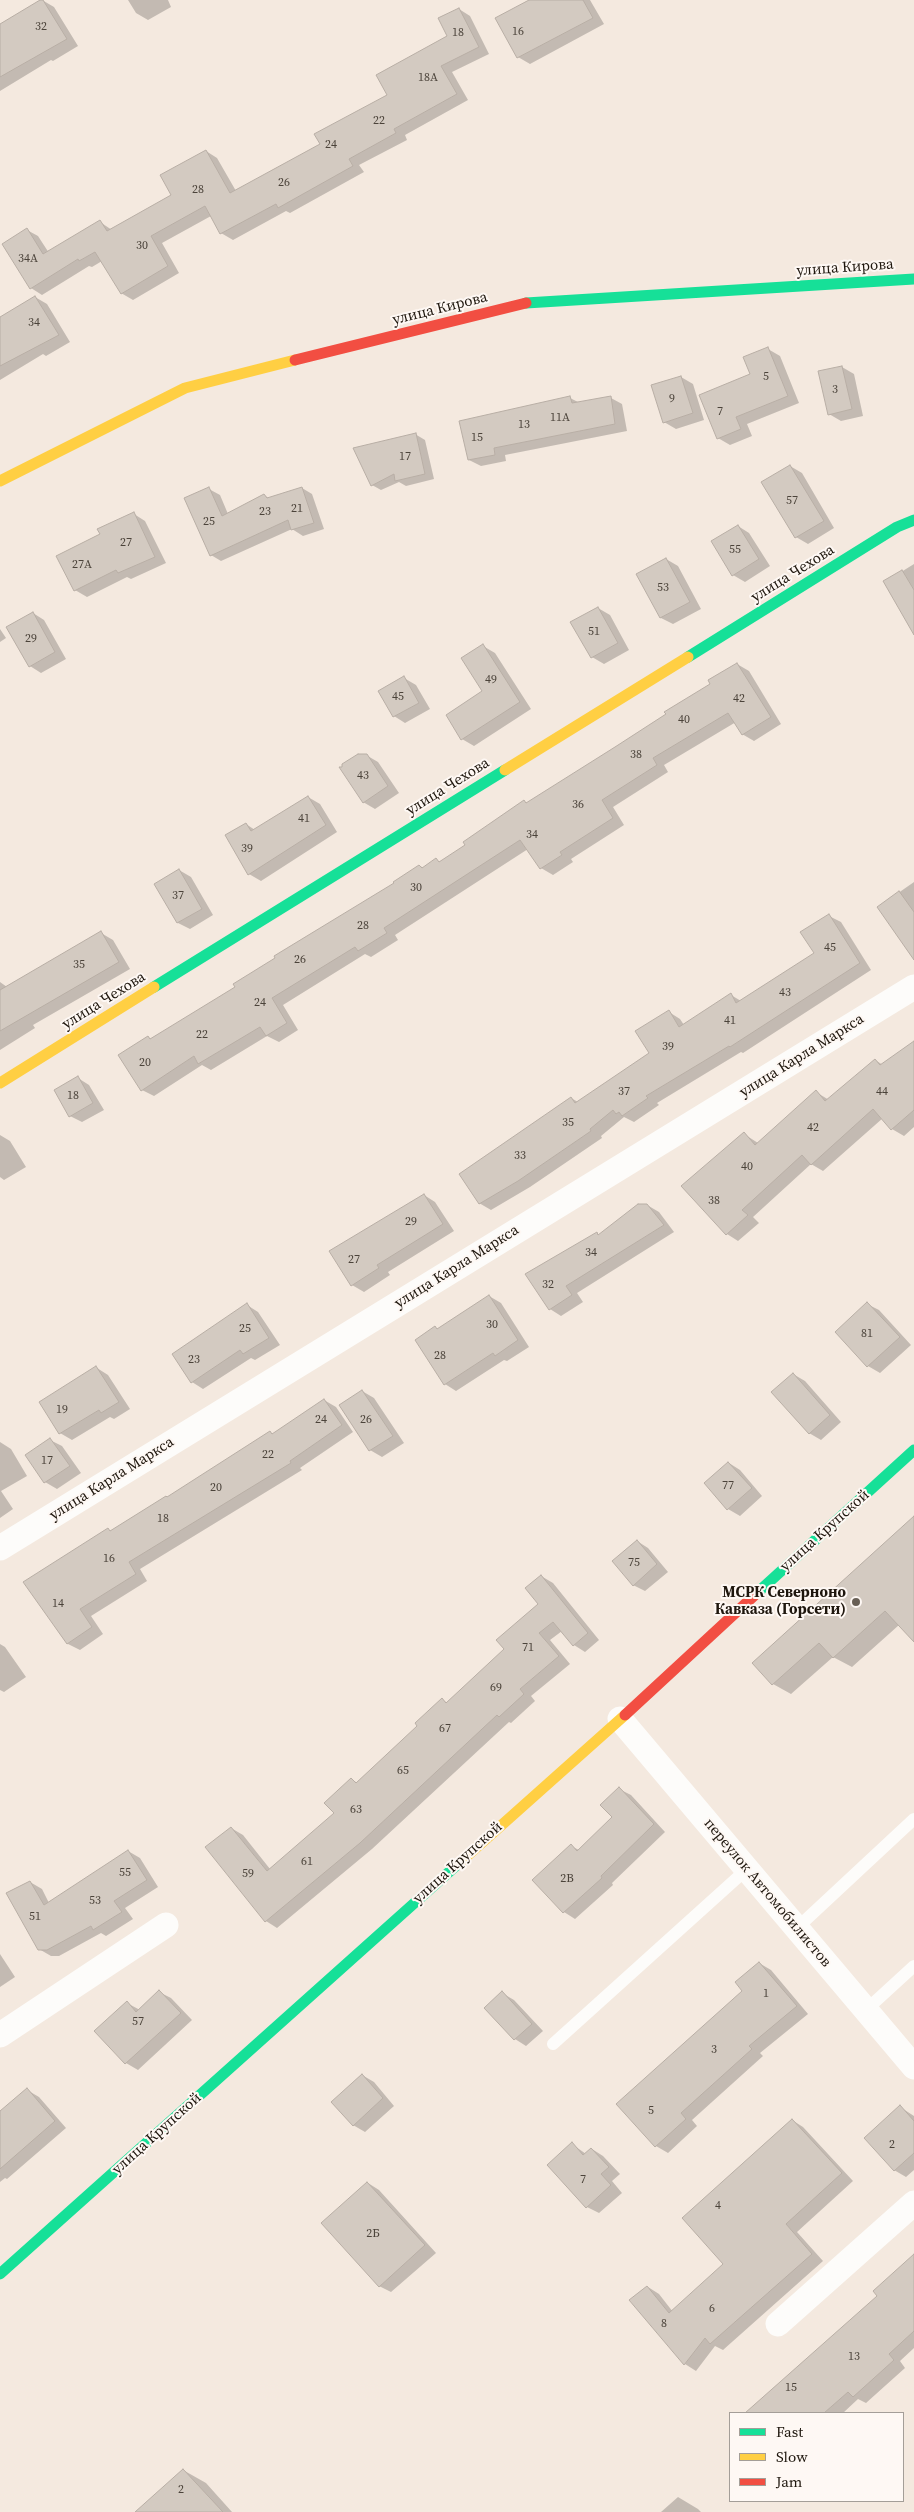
<!DOCTYPE html>
<meta charset="utf-8">
<style>
body{margin:0}
#map{position:relative;width:914px;height:2512px;overflow:hidden;background:#f4e9df;font-family:"Source Serif 4",serif}
canvas{display:block}
.legend{position:absolute;left:729px;top:2412px;width:175px;height:90px;box-sizing:border-box;background:#fef8f4;border:1px solid #a49e98;margin:0;padding:6px 9px;list-style:none;font-size:15px;color:#1e160d}
.legend li{display:flex;align-items:center;gap:10px;height:25px}
.legend b{width:25px;border:1px solid #a49e98}
</style>
<div id="map">
<canvas width="914" height="2512"></canvas>
<ul class="legend">
<li><b style="height:6px;background:#16e098"></b>Fast</li>
<li><b style="height:6px;background:#ffcf43"></b>Slow</li>
<li><b style="height:6px;background:#f24e42"></b>Jam</li>
</ul>
</div>
<script>
const g = document.querySelector('canvas').getContext('2d');
g.lineJoin = 'round';
function fill(path, color) {
  g.fillStyle = color;
  g.fill(path, 'evenodd');
}
function poly(rows) {
  const path = new Path2D();
  for (const r of rows) {
    path.moveTo(r[0], r[1]);
    for (let i = 2; i < r.length; i += 2) path.lineTo(r[i], r[i + 1]);
  }
  return path;
}
function stroke(path, color, width, dash) {
  g.strokeStyle = color;
  g.lineWidth = width;
  g.lineCap = dash ? 'butt' : 'round';
  g.setLineDash(dash || []);
  g.stroke(path);
}
function write(font, color, halo, rows, align = 'center') {
  g.font = font + ' "Source Serif 4",serif';
  g.lineWidth = 4;
  g.setLineDash([]);
  g.textBaseline = 'middle';
  g.strokeStyle = halo;
  g.fillStyle = color;
  for (const [text, x, y, turn = 0] of rows) {
    g.save();
    g.translate(x, y);
    g.rotate((+turn || 0) * Math.PI / 180);
    g.textAlign = isNaN(turn) ? turn : align;
    if (halo) g.strokeText(text, 0, 0);
    g.fillText(text, 0, 0);
    g.restore();
  }
}
fill(poly([
 [42,0,54,7,78,46,53,61,51,60,0,91,0,34],
 [128,0,168,0,171,7,148,20,136,13],
 [531,0,590,0,604,24,530,64,518,57],
 [459,9,470,16,489,54,452,72,468,100,405,135,407,140,359,165,364,172,290,213,286,211,233,240,221,233,211,216,162,243,179,273,133,300,121,293,102,261,92,267,89,266,42,295,31,288,27,230,38,236,49,253,100,222,112,230,173,195,206,151,217,158,236,191,321,144,389,96,449,37],
 [35,297,47,304,70,342,46,356,43,354,0,380,0,318],
 [768,349,780,356,799,403,747,424,752,436,730,445,718,438],
 [842,367,854,374,863,416,841,421,829,414],
 [681,377,693,384,704,420,676,429,664,422],
 [570,398,580,403,611,398,622,404,627,431,505,455,506,461,481,466,469,460],
 [415,434,425,440,434,479,406,486,399,482,381,490,372,485],
 [790,466,802,473,834,528,808,544,796,537],
 [302,488,312,494,324,529,303,536,292,529,221,561,211,555,209,489,220,495,228,514,264,495,270,499],
 [134,514,145,521,166,563,131,579,127,577,87,597,75,590,101,535],
 [738,526,749,533,770,566,745,582,733,575],
 [666,559,678,566,701,609,673,624,661,618,638,575],
 [914,564,914,621,885,582],
 [598,608,610,615,629,650,604,664,592,657],
 [33,613,44,620,66,659,41,673,30,666],
 [0,629,6,638,0,642],
 [483,646,495,653,531,709,474,746,462,739,484,691],
 [737,664,749,671,781,724,754,741,742,734,736,722,664,765,668,772,613,807,624,825,571,859,573,862,553,875,541,868,528,849,395,935,398,940,371,957,365,954,283,1005,298,1030,279,1042,267,1036,211,1070,202,1065,154,1096,142,1090,148,1037,151,1039,237,987,396,884,420,866,424,868,436,860,440,862,467,846,524,802,528,803,616,748,712,684],
 [404,678,416,685,430,709,405,723,394,716],
 [366,755,378,762,399,793,375,809,363,802],
 [308,797,320,804,337,832,261,881,249,874,226,836,246,824,255,830],
 [179,870,191,877,213,915,190,929,178,923,156,884],
 [914,882,914,941,881,905],
 [829,916,841,922,871,970,743,1053,741,1052,657,1103,659,1105,634,1122,624,1117,601,1136,602,1138,530,1187,491,1210,479,1203,571,1098,578,1102,650,1053,669,1012,680,1019,684,1025,731,995,741,1001,816,954],
 [101,933,113,940,130,969,33,1025,35,1028,0,1050,0,982,7,987],
 [914,1042,914,1127,904,1136,892,1129,883,1118,823,1171,811,1164,753,1217,759,1223,738,1241,727,1234,744,1134,758,1143,816,1092,829,1100,875,1060,883,1065],
 [78,1078,89,1085,104,1110,82,1122,70,1116],
 [0,1135,10,1141,26,1167,4,1180,0,1177],
 [424,1195,435,1202,454,1231,388,1272,390,1275,364,1292,352,1285],
 [647,1205,659,1212,674,1232,577,1293,583,1302,561,1316,550,1309,597,1234,600,1235],
 [489,1296,501,1303,529,1347,507,1361,504,1360,456,1391,445,1384,436,1328,438,1329],
 [867,1304,879,1310,911,1345,880,1373,868,1366,836,1332],
 [247,1305,258,1312,280,1345,255,1360,251,1358,203,1389,192,1382],
 [97,1368,108,1375,130,1409,114,1419,110,1417,72,1440,60,1433,41,1402],
 [793,1374,805,1381,841,1422,821,1440,809,1433],
 [362,1391,374,1398,404,1443,382,1457,370,1450],
 [324,1400,336,1407,353,1432,300,1468,302,1470,140,1569,147,1581,91,1616,103,1634,80,1650,68,1644,25,1582,108,1530,111,1531,167,1498,270,1432,274,1435],
 [50,1440,62,1446,81,1473,57,1489,45,1482,27,1455],
 [0,1442,11,1449,27,1476,1,1491,13,1509,0,1518],
 [729,1463,740,1470,762,1496,740,1516,728,1509],
 [914,1525,914,1640,899,1625,852,1667,833,1657,791,1694,773,1684],
 [637,1541,648,1548,668,1572,645,1591,633,1585],
 [541,1576,553,1583,599,1640,585,1652,574,1645,562,1631,550,1640,570,1664,531,1696,535,1701,511,1723,509,1722,372,1849,277,1928,266,1921,231,1828,243,1835,270,1869,336,1813,352,1780,358,1783,419,1726,442,1700,448,1703,506,1649,540,1604],
 [0,1644,5,1647,26,1677,4,1692,0,1690],
 [619,1789,631,1795,665,1832,612,1883,613,1885,575,1919,564,1912,533,1880,571,1846,579,1850,614,1817],
 [128,1851,140,1858,158,1887,125,1908,133,1919,106,1936,101,1933,59,1956,51,1956,39,1949,30,1882,42,1889,49,1903],
 [0,1954,15,1977,0,1987],
 [759,1963,771,1970,808,2014,760,2053,763,2056,692,2120,697,2126,668,2153,656,2146],
 [159,1992,171,1998,192,2020,138,2070,126,2063,96,2031,127,2003,140,2010],
 [502,1993,514,2000,543,2031,526,2046,515,2039],
 [362,2075,374,2082,394,2106,365,2132,353,2125],
 [27,2090,39,2097,66,2128,7,2179,5,2178,0,2182,0,2113],
 [900,2107,914,2116,914,2170,906,2177,894,2170],
 [792,2120,803,2127,853,2181,797,2232,823,2261,723,2350,715,2346,696,2371,685,2364,648,2287,659,2294,673,2312,725,2264],
 [572,2144,586,2154,592,2149,603,2156,620,2174,612,2181,622,2193,599,2213,587,2207],
 [368,2183,379,2190,436,2253,391,2292,379,2286],
 [914,2256,914,2348,900,2361,905,2368,866,2403,858,2399,843,2413,757,2413,752,2408,879,2296],
 [183,2470,206,2483,232,2512,137,2512],
 [678,2497,698,2509,701,2512,661,2512]
]), '#0003');
const building = poly([
 [40,0,43,0,67,39,0,77,0,24,40,0],
 [529,0,583,0,593,18,517,58,495,18,529,0],
 [459,8,479,47,441,66,457,94,394,129,396,133,349,159,353,166,278,208,276,204,220,234,205,206,151,236,168,266,121,294,95,252,79,261,78,259,30,289,2,244,27,228,43,254,100,220,107,231,171,195,160,175,206,150,230,193,320,144,314,134,387,95,376,75,447,36,438,18,459,8],
 [35,296,59,335,0,366,0,317,35,296],
 [768,347,788,396,736,417,741,429,717,439,699,395,750,374,743,357,768,347],
 [842,366,852,409,828,415,818,371,842,366],
 [681,376,693,413,663,423,651,385,681,376],
 [570,396,572,403,611,396,615,424,494,448,495,455,468,460,459,421,570,396],
 [416,433,425,474,395,481,394,474,371,486,353,448,416,433],
 [790,465,824,521,795,538,761,482,790,465],
 [209,487,222,516,264,494,267,498,302,487,314,523,291,530,288,520,210,556,184,498,209,487],
 [134,512,155,557,118,573,116,570,74,591,56,556,100,534,97,529,134,512],
 [738,525,759,559,732,576,711,541,738,525],
 [666,558,690,602,660,618,636,574,666,558],
 [902,570,914,590,914,635,883,581,902,570],
 [598,607,618,643,591,658,570,622,598,607],
 [33,612,55,652,29,667,6,627,33,612],
 [483,644,520,702,461,740,446,715,482,691,461,658,483,644],
 [737,663,771,717,742,735,728,713,653,758,657,765,602,800,613,818,560,852,562,855,540,869,520,840,384,928,387,933,358,951,355,947,272,998,287,1023,266,1036,260,1027,198,1064,194,1056,141,1091,118,1055,148,1036,150,1039,235,987,233,984,275,958,274,956,394,883,393,882,419,865,422,868,436,858,439,862,465,845,463,842,524,800,526,803,615,747,666,714,664,712,710,684,708,680,737,663],
 [404,676,419,703,393,717,378,691,404,676],
 [358,754,367,754,388,786,363,803,339,767,342,767,342,764,358,754],
 [308,796,326,825,248,875,225,835,246,823,251,831,308,796],
 [179,869,202,909,177,923,154,884,179,869],
 [899,891,914,912,914,960,877,907,899,891],
 [829,914,860,963,730,1047,729,1046,646,1096,648,1098,622,1116,619,1112,616,1114,613,1110,590,1129,591,1131,518,1181,479,1204,459,1174,571,1097,575,1103,649,1053,635,1031,669,1010,679,1027,731,993,736,1003,814,953,800,932,829,914],
 [101,931,119,962,0,1031,0,990,101,931],
 [914,1041,914,1110,891,1130,873,1109,811,1165,802,1155,742,1210,748,1215,726,1235,681,1186,744,1132,755,1145,816,1090,825,1101,875,1059,880,1065,914,1041],
 [78,1076,93,1103,69,1117,54,1090,78,1076],
 [424,1194,443,1224,377,1265,379,1268,351,1286,329,1251,424,1194],
 [638,1204,647,1204,664,1225,566,1286,572,1295,549,1310,525,1274,597,1232,598,1235,638,1204],
 [489,1295,518,1340,495,1356,493,1353,444,1385,415,1340,435,1326,437,1329,489,1295],
 [867,1302,900,1337,867,1367,835,1332,867,1302],
 [247,1303,269,1338,243,1354,240,1350,191,1383,172,1354,247,1303],
 [96,1366,119,1402,101,1413,99,1410,59,1434,39,1402,96,1366],
 [793,1373,830,1415,809,1434,771,1392,793,1373],
 [362,1390,393,1436,369,1451,339,1405,362,1390],
 [324,1399,342,1425,290,1461,291,1463,129,1562,136,1574,80,1609,92,1627,67,1644,23,1582,108,1528,110,1531,166,1496,167,1497,270,1431,272,1434,324,1399],
 [50,1438,70,1466,44,1483,25,1455,50,1438],
 [728,1462,752,1488,727,1510,704,1483,728,1462],
 [914,1516,914,1642,885,1611,833,1658,819,1643,772,1685,752,1663,914,1516],
 [637,1540,657,1564,633,1586,612,1561,637,1540],
 [541,1575,588,1633,573,1646,553,1622,539,1633,559,1656,520,1689,524,1694,499,1717,497,1715,360,1843,265,1922,205,1847,231,1827,267,1871,334,1813,324,1803,351,1778,356,1783,417,1726,415,1723,442,1698,446,1703,504,1649,496,1640,538,1604,525,1588,541,1575],
 [619,1787,654,1824,601,1876,602,1878,563,1913,532,1880,571,1844,577,1851,612,1817,600,1805,619,1787],
 [128,1850,147,1880,114,1901,122,1912,93,1930,91,1926,47,1950,38,1950,6,1893,30,1881,44,1905,128,1850],
 [759,1962,797,2006,749,2046,752,2049,681,2113,686,2119,655,2147,616,2104,742,1991,735,1982,759,1962],
 [159,1990,181,2013,125,2064,94,2031,127,2001,136,2012,159,1990],
 [502,1991,532,2024,514,2040,484,2008,502,1991],
 [362,2074,383,2098,353,2126,331,2102,362,2074],
 [27,2088,55,2121,0,2169,0,2111,27,2088],
 [900,2105,914,2121,914,2153,894,2171,864,2138,900,2105],
 [792,2119,842,2173,786,2224,812,2254,710,2344,705,2338,684,2365,629,2300,647,2286,669,2313,723,2264,682,2218,792,2119],
 [572,2142,583,2155,591,2148,609,2167,601,2174,611,2185,586,2208,547,2165,572,2142],
 [367,2182,425,2245,379,2287,321,2223,367,2182],
 [914,2254,914,2331,889,2354,894,2360,853,2397,848,2392,824,2413,745,2413,877,2296,873,2291,914,2254],
 [183,2469,223,2512,135,2512,183,2469]
]);
fill(building, '#d3cac1');
stroke(building, '#b8aea5', 1);
stroke(poly([
 [797,1928,914,1819],
 [866,2010,914,1966],
 [553,2044,747,1869]
]), '#fdfcfa', 12);
stroke(poly([
 [0,1548,914,987],
 [620,1719,914,2067],
 [0,2035,166,1925],
 [778,2324,914,2203]
]), '#fdfcfa', 25);
stroke(poly([
 [526,303,914,279],
 [688,657,897,527,914,520],
 [154,987,505,770],
 [757,1593,914,1450],
 [0,2274,458,1864]
]), '#16e098', 11);
stroke(poly([
 [0,481,185,388,295,360],
 [505,770,688,657],
 [0,1083,154,987],
 [458,1864,625,1715]
]), '#ffcf43', 11);
stroke(poly([
 [295,360,526,303],
 [625,1715,757,1593]
]), '#f24e42', 11);
for (const [x, y, r, color] of [
 [856,1602,5,"#696056"]
]) {
  const dot = new Path2D();
  dot.arc(x, y, r, 0, 2 * Math.PI);
  g.fillStyle = color;
  g.fill(dot);
  stroke(dot, '#fef8f4', 2);
}
write('12px', '#4b433a', null, [
 ["32",41,27],
 ["16",518,32],
 ["18",458,33],
 ["18А",428,78],
 ["22",379,121],
 ["24",331,145],
 ["26",284,183],
 ["28",198,190],
 ["30",142,246],
 ["34А",28,259],
 ["34",34,323],
 ["5",766,377],
 ["3",835,390],
 ["9",672,399],
 ["7",720,412],
 ["11А",560,418],
 ["13",524,425],
 ["15",477,438],
 ["17",405,457],
 ["57",792,501],
 ["21",297,509],
 ["23",265,512],
 ["25",209,522],
 ["27",126,543],
 ["55",735,550],
 ["27А",82,565],
 ["53",663,588],
 ["51",594,632],
 ["29",31,639],
 ["49",491,680],
 ["45",398,697],
 ["42",739,699],
 ["40",684,720],
 ["38",636,755],
 ["43",363,776],
 ["36",578,805],
 ["41",304,819],
 ["34",532,835],
 ["39",247,849],
 ["30",416,888],
 ["37",178,896],
 ["28",363,926],
 ["45",830,948],
 ["26",300,960],
 ["35",79,965],
 ["43",785,993],
 ["24",260,1003],
 ["41",730,1021],
 ["22",202,1035],
 ["39",668,1047],
 ["20",145,1063],
 ["37",624,1092],
 ["44",882,1092],
 ["18",73,1096],
 ["35",568,1123],
 ["42",813,1128],
 ["33",520,1156],
 ["40",747,1167],
 ["38",714,1201],
 ["29",411,1222],
 ["34",591,1253],
 ["27",354,1260],
 ["32",548,1285],
 ["30",492,1325],
 ["25",245,1329],
 ["81",867,1334],
 ["28",440,1356],
 ["23",194,1360],
 ["19",62,1410],
 ["24",321,1420],
 ["26",366,1420],
 ["22",268,1455],
 ["17",47,1461],
 ["77",728,1486],
 ["20",216,1488],
 ["18",163,1519],
 ["16",109,1559],
 ["75",634,1563],
 ["14",58,1604],
 ["71",528,1648],
 ["69",496,1688],
 ["67",445,1729],
 ["65",403,1771],
 ["63",356,1810],
 ["61",307,1862],
 ["55",125,1873],
 ["59",248,1874],
 ["2В",567,1879],
 ["53",95,1901],
 ["51",35,1917],
 ["1",766,1994],
 ["57",138,2022],
 ["3",714,2050],
 ["5",651,2111],
 ["2",892,2145],
 ["7",583,2180],
 ["4",718,2206],
 ["2Б",373,2234],
 ["6",712,2309],
 ["8",664,2324],
 ["13",854,2357],
 ["15",791,2388],
 ["2",181,2490]
]);
write('15px', '#1e160d', '#fef8f4', [
 ["улица Кирова",845,268,-4],
 ["улица Кирова",440,309,-14],
 ["улица Чехова",793,574,-32],
 ["улица Чехова",448,787,-32],
 ["улица Чехова",104,1001,-32],
 ["улица Карла Маркса",802,1056,-32],
 ["улица Карла Маркса",457,1267,-32],
 ["улица Карла Маркса",112,1479,-32],
 ["улица Крупской",825,1531,-42],
 ["улица Крупской",458,1863,-42],
 ["переулок Автомобилистов",767,1893,50],
 ["улица Крупской",157,2134,-42]
]);
write('bold 15px', '#1e160d', '#fef8f4', [
 ["МСРК Северноно",846,1593],
 ["Кавказа (Горсети)",846,1610]
], 'right');
</script>
